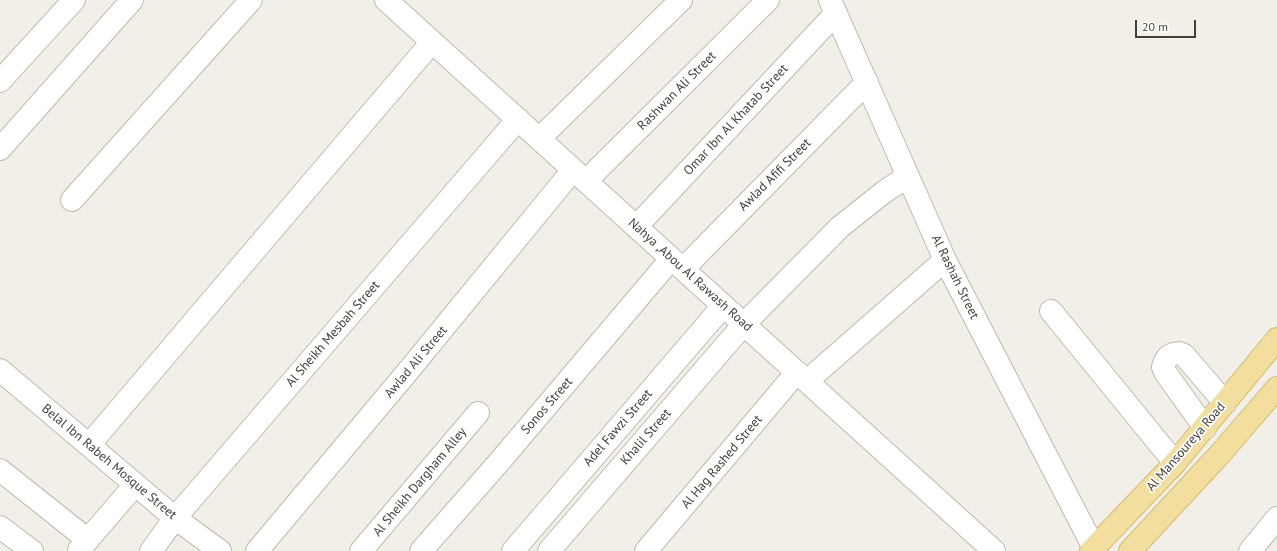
<!DOCTYPE html>
<style>
body{margin:0}
#map{position:relative;width:1277px;height:551px;overflow:hidden;background:#f1efe7;font-family:"PT Sans",sans-serif}
canvas{display:block}
.scale{position:absolute;left:1135px;top:20px;width:61px;height:18px;box-sizing:border-box;border:2px solid #443f37;border-top:0;padding-left:5px;font-size:12px;line-height:14px;white-space:nowrap;color:#443f37;-webkit-text-stroke:3px #fff;paint-order:stroke}
</style>
<div id="map">
<canvas width="1277" height="551"></canvas>
<div class="scale">20 m</div>
</div>
<script>
const g = document.querySelector('canvas').getContext('2d');
g.lineJoin = 'round';
function poly(rows) {
  const path = new Path2D();
  for (const r of rows) {
    path.moveTo(r[0], r[1]);
    for (let i = 2; i < r.length; i += 2) path.lineTo(r[i], r[i + 1]);
  }
  return path;
}
function stroke(path, color, width, dash) {
  g.strokeStyle = color;
  g.lineWidth = width;
  g.lineCap = dash ? 'butt' : 'round';
  g.setLineDash(dash || []);
  g.stroke(path);
}
function write(font, color, halo, rows, align = 'center') {
  g.font = font + ' "PT Sans",sans-serif';
  g.lineWidth = 3.5;
  g.setLineDash([]);
  g.textBaseline = 'middle';
  g.strokeStyle = halo;
  g.fillStyle = color;
  for (const [text, x, y, turn = 0] of rows) {
    g.save();
    g.translate(x, y);
    g.rotate((+turn || 0) * Math.PI / 180);
    g.textAlign = isNaN(turn) ? turn : align;
    if (halo) g.strokeText(text, 0, 0);
    g.fillText(text, 0, 0);
    g.restore();
  }
}
const minor = poly([
 [386,0,994,551],
 [830,0,945,260,1094,548],
 [0,81,74,0],
 [539,139,681,0],
 [0,149,132,0],
 [586,181,768,0],
 [72,200,251,0],
 [636,227,836,13],
 [683,269,867,82],
 [1051,311,1175,463],
 [0,370,175,518,220,551],
 [807,381,945,260],
 [1205,428,1165,372,1163,367,1165,361,1168,357,1173,354,1179,353,1184,355,1225,403],
 [89,445,432,42],
 [0,470,88,540],
 [0,527,32,551],
 [79,550,135,485],
 [151,551,175,518,518,119],
 [257,551,409,370,573,170],
 [361,551,478,413],
 [421,551,500,461,671,259],
 [513,551,723,306],
 [549,551,744,324,840,227,884,192,908,176],
 [646,551,797,372],
 [1250,551,1277,518]
]);
const major = poly([
 [1091,551,1175,463,1277,339],
 [1130,551,1220,454,1277,388]
]);
stroke(minor, '#bfb9ae', 24);
stroke(major, '#d5bb71', 24);
stroke(minor, '#fff', 22);
stroke(major, '#f2de9f', 22);
write('13px', '#443f37', '#fff', [
 ["Rashwan Ali Street",677,91,-45],
 ["Omar Ibn Al Khatab Street",736,120,-47],
 ["Awlad Afifi Street",775,175,-45],
 ["Nahya ,Abou Al Rawash Road",690,275,42],
 ["Al Rashah Street",955,277,64],
 ["Al Sheikh Mesbah Street",333,334,-49],
 ["Awlad Ali Street",416,362,-50],
 ["Sonos Street",547,406,-49],
 ["Adel Fawzi Street",618,428,-49],
 ["Khalil Street",646,437,-49],
 ["Al Mansoureya Road",1186,447,-49],
 ["Belal Ibn Rabeh Mosque Street",109,462,40],
 ["Al Hag Rashed Street",722,462,-50],
 ["Al Sheikh Dargham Alley",420,482,-50]
]);
</script>
